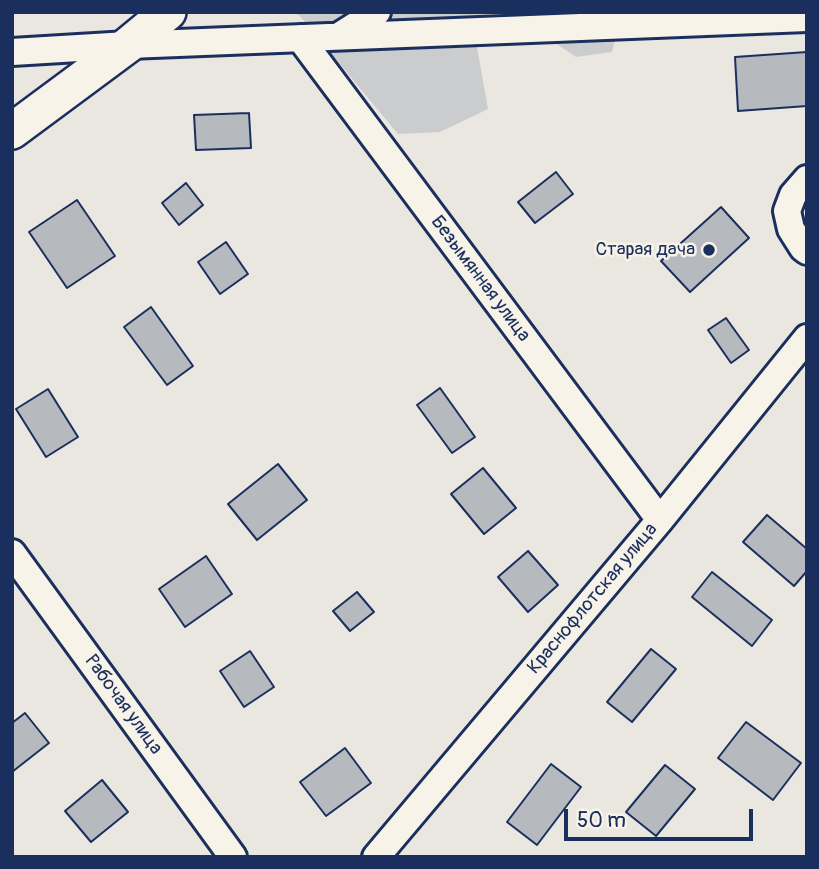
<!DOCTYPE html>
<meta charset="utf-8">
<style>
body{margin:0}
#map{position:relative;width:819px;height:869px;overflow:hidden;background:#eae7e0;font-family:Pangolin,sans-serif}
canvas{display:block}
.frame{position:absolute;inset:0;border:14px solid #1b2f5e;pointer-events:none}
.scale{position:absolute;left:564px;top:809px;width:189px;height:32px;box-sizing:border-box;border:4px solid #1b2f5e;border-top:0;padding-left:9px;font-size:21px;line-height:24px;white-space:nowrap;color:#1b2f5e;-webkit-text-stroke:5px #f7f3e8;paint-order:stroke}
</style>
<div id="map">
<canvas width="819" height="869"></canvas>
<div class="frame"></div>
<div class="scale">50 m</div>
</div>
<script>
const g = document.querySelector('canvas').getContext('2d');
g.lineJoin = 'round';
function fill(path, color) {
  g.fillStyle = color;
  g.fill(path, 'evenodd');
}
function poly(rows) {
  const path = new Path2D();
  for (const r of rows) {
    path.moveTo(r[0], r[1]);
    for (let i = 2; i < r.length; i += 2) path.lineTo(r[i], r[i + 1]);
  }
  return path;
}
function stroke(path, color, width, dash) {
  g.strokeStyle = color;
  g.lineWidth = width;
  g.lineCap = dash ? 'butt' : 'round';
  g.setLineDash(dash || []);
  g.stroke(path);
}
function write(font, color, halo, rows, align = 'center') {
  g.font = font + ' Pangolin,sans-serif';
  g.lineWidth = 5;
  g.setLineDash([]);
  g.textBaseline = 'middle';
  g.strokeStyle = halo;
  g.fillStyle = color;
  for (const [text, x, y, turn = 0] of rows) {
    g.save();
    g.translate(x, y);
    g.rotate((+turn || 0) * Math.PI / 180);
    g.textAlign = isNaN(turn) ? turn : align;
    if (halo) g.strokeText(text, 0, 0);
    g.fillText(text, 0, 0);
    g.restore();
  }
}
fill(poly([
 [288,12,617,12,620,17,612,52,576,57,524,22,476,42,488,109,440,132,398,134,299,15]
]), '#cbcccd');
const building = poly([
 [807,52,807,106,738,111,735,57,807,52],
 [249,113,251,148,196,150,194,115,249,113],
 [556,172,573,194,535,223,518,202,556,172],
 [186,183,203,205,179,225,162,203,186,183],
 [77,200,115,256,67,288,29,232,77,200],
 [721,207,749,238,690,292,661,261,721,207],
 [226,242,248,274,220,294,198,262,226,242],
 [151,307,193,366,167,385,124,327,151,307],
 [726,318,749,350,731,363,708,330,726,318],
 [440,388,475,437,452,453,417,405,440,388],
 [48,389,78,437,46,457,16,409,48,389],
 [278,464,307,500,257,540,228,504,278,464],
 [483,468,516,508,484,534,451,494,483,468],
 [767,515,807,549,807,571,794,586,743,542,767,515],
 [528,551,558,585,528,612,498,577,528,551],
 [206,556,232,594,185,627,159,589,206,556],
 [712,572,772,620,752,646,692,597,712,572],
 [357,592,374,612,350,631,333,611,357,592],
 [651,649,676,669,632,722,607,702,651,649],
 [250,651,274,687,244,707,220,671,250,651],
 [25,713,49,743,12,772,12,723,25,713],
 [746,722,801,763,773,800,718,758,746,722],
 [345,748,371,783,326,816,300,782,345,748],
 [551,764,581,787,537,845,507,822,551,764],
 [665,765,695,789,656,836,626,812,665,765],
 [102,780,128,812,91,842,65,811,102,780]
]);
fill(building, '#b6babf');
stroke(building, '#1b2f5e', 2);
const minor = poly([
 [339,36,377,12],
 [300,38,660,520],
 [12,52,128,45,807,18],
 [807,179,793,195,787,211,791,229,803,248,807,251],
 [12,553,233,857],
 [376,857,660,520,807,338]
]);
const major = poly([
 [12,131,128,45,168,12]
]);
stroke(minor, '#1b2f5e', 32);
stroke(major, '#1b2f5e', 40);
stroke(minor, '#f7f3e8', 26);
stroke(major, '#f7f3e8', 35);
for (const [x, y, r, color] of [
 [709,250,7,"#1b2f5e"]
]) {
  const dot = new Path2D();
  dot.arc(x, y, r, 0, 2 * Math.PI);
  g.fillStyle = color;
  g.fill(dot);
  stroke(dot, '#f7f3e8', 2.5);
}
write('19px', '#1b2f5e', '#f7f3e8', [
 ["Старая дача",695,250]
], 'right');
write('19px', '#1b2f5e', '#f7f3e8', [
 ["Безымянная улица",480,279,53],
 ["Краснофлотская улица",593,599,-50],
 ["Рабочая улица",123,705,54]
]);
</script>
